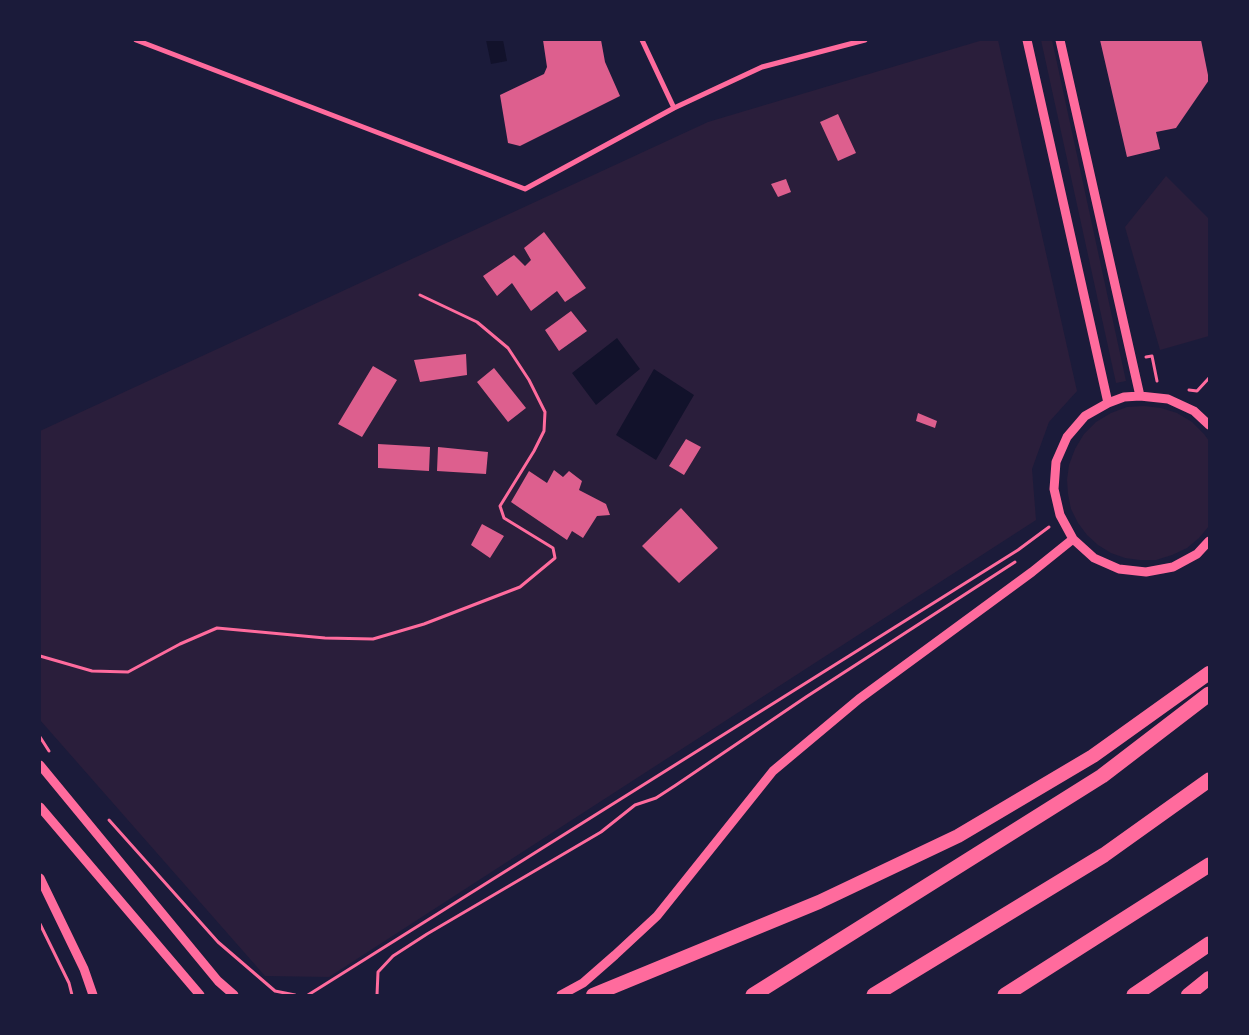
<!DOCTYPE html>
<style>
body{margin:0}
#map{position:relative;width:1249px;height:1035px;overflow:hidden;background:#1b1b3a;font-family:Rubik,sans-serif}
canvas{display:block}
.frame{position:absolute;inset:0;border:41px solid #1b1b3a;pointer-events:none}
</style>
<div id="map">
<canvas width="1249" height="1035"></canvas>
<div class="frame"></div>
</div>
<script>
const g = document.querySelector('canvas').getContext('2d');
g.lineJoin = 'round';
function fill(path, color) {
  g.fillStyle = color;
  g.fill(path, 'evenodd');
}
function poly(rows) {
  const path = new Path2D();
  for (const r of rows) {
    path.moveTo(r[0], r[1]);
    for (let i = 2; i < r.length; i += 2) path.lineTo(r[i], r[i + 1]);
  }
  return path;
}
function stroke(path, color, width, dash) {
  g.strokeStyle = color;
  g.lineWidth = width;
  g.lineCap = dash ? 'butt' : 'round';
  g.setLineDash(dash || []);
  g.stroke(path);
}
fill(poly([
 [983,40,998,40,1077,391,1049,422,1032,469,1036,520,329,977,265,976,40,720,40,431,708,122],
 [1041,40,1052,40,1126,381,1116,383],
 [1166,176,1209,219,1209,336,1160,350,1125,227],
 [1144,406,1161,408,1177,413,1192,422,1204,434,1209,441,1209,526,1199,538,1187,548,1172,555,1156,560,1140,560,1125,558,1111,553,1098,545,1087,535,1078,523,1071,509,1068,494,1067,480,1069,465,1075,449,1084,434,1096,422,1111,413,1127,407]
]), '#2a1e3b');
fill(poly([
 [486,40,503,40,507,61,491,64],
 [617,338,640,369,596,405,572,373],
 [654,369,694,395,656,460,616,435]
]), '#12122b');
fill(poly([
 [543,40,601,40,605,62,620,96,520,146,508,143,500,95,544,74,547,67],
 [1100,40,1201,40,1209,80,1176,128,1156,132,1160,149,1127,157],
 [838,114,856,153,838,161,820,122],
 [786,179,791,192,778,197,771,184],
 [544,232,586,288,565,302,557,291,531,311,512,283,497,296,483,276,514,255,525,266,531,260,524,248],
 [571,311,587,331,559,351,545,330],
 [466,354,467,375,420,382,414,360],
 [373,366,397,380,362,437,338,424],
 [494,368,526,408,508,422,477,382],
 [918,413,937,421,935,428,916,421],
 [686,439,701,447,684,475,669,466],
 [378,444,430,447,429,471,378,468],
 [438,447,488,452,486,474,437,471],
 [554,470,563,477,569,471,582,481,579,490,606,504,610,515,597,516,583,538,572,531,567,540,511,502,529,471,547,483],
 [681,508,718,548,679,583,642,546],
 [482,524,504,536,490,558,471,545]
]), '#dd5f8e');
stroke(poly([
 [1146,357,1152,356,1157,381],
 [1189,390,1197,391,1209,378],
 [40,656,92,671,128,672,180,644,217,628,325,638,373,639,424,624,520,587,555,558,553,548,504,518,500,506,534,451,544,431,545,412,529,380,508,348,477,322,420,295],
 [40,737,49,751],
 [109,820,218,942,275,991,295,995],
 [40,924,69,983,72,995],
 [308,995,1018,550,1049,527],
 [377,995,378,972,393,956,427,934,601,832,635,805,656,798,676,785,806,697,1015,562]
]), '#ff6b9d', 3);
stroke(poly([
 [136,40,525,189,674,108,762,67,865,40],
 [642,40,674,108]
]), '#ff6b9d', 5);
stroke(poly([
 [1027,40,1108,403],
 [1060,40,1140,396],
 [1209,425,1194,411,1168,399,1140,396,1124,397,1108,403,1085,416,1067,437,1056,462,1054,489,1060,515,1073,539,1094,558,1119,569,1146,572,1173,567,1197,554,1209,541],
 [40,765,218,981,234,995],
 [40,807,200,995],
 [40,878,84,969,93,995],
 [561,995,583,983,615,955,657,916,773,771,859,699,1032,572,1073,539]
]), '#ff6b9d', 9);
stroke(poly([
 [593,995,819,902,958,836,1093,756,1209,673],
 [1188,995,1209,978]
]), '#ff6b9d', 14);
stroke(poly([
 [753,995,1102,776,1209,694],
 [874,995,1104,855,1209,780],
 [1005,995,1209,865],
 [1134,995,1209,944]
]), '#ff6b9d', 15);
</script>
